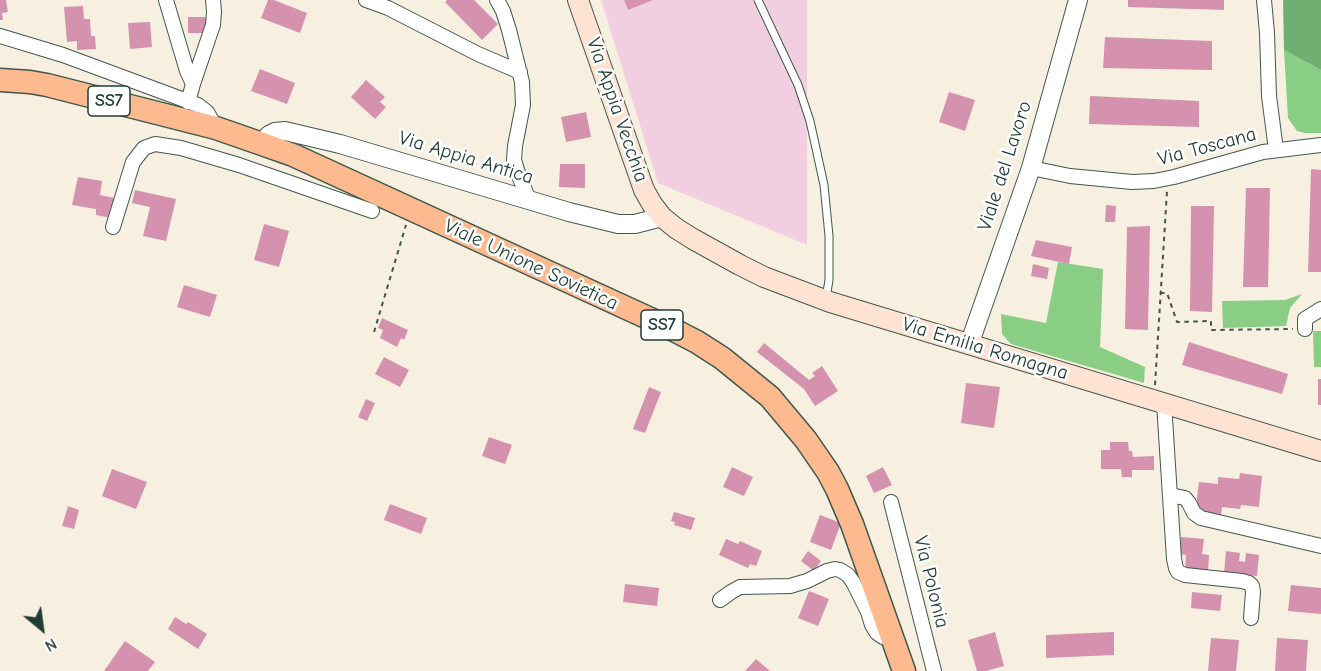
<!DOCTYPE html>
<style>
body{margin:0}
#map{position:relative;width:1321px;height:671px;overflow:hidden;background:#f7f0e1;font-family:"Comic Neue",sans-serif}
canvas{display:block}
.north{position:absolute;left:12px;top:599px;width:60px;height:60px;-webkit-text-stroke:4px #fff;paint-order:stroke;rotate:151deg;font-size:16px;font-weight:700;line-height:24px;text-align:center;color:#1f3d34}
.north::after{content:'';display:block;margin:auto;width:21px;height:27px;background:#1f3d34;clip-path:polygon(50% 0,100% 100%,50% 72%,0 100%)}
</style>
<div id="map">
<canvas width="1321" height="671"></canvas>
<div class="north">N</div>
</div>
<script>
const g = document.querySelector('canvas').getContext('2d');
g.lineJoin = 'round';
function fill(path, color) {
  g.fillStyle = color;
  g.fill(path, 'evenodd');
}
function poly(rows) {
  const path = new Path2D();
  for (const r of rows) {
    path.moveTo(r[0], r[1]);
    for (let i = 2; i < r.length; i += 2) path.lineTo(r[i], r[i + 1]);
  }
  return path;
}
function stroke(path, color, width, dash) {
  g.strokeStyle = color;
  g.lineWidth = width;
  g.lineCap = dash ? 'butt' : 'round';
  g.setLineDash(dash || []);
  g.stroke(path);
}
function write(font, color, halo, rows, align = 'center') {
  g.font = font + ' "Comic Neue",sans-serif';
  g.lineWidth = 5;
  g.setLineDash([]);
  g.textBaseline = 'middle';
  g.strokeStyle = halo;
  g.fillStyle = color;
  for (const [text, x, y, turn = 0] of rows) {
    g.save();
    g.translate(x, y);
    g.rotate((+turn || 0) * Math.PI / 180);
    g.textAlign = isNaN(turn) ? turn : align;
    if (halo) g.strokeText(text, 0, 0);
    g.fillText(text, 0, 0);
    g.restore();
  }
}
fill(poly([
 [601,0,807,0,807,245,658,183]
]), '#f2cfe0');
fill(poly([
 [1284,50,1321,70,1321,133,1305,133,1297,131,1288,118],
 [1058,262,1103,269,1100,347,1145,367,1144,383,1011,344,1002,334,1001,314,1046,323],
 [1302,294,1290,308,1286,326,1223,328,1222,301,1285,300],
 [1313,331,1321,331,1321,367,1314,367]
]), '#8acd85');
fill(poly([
 [1283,0,1321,0,1321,70,1284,50]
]), '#6fb072');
fill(poly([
 [0,0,6,0,8,12,2,13,3,20,0,20],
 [268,0,274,0,307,13,300,33,261,18],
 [447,0,474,0,498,24,482,40,445,2],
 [624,0,653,0,628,10],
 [1128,0,1224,0,1224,10,1128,7],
 [83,6,84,19,90,19,91,36,95,36,96,49,77,50,77,41,67,42,64,7],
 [188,17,208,17,208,33,188,33],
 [150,22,152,47,130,49,128,23],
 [1105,37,1212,41,1212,70,1103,68],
 [260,69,295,83,287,104,251,91],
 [366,80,385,97,380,102,386,107,375,119,351,97],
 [949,92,975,100,965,131,939,122],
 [1090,96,1199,101,1199,127,1089,124],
 [586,112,591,137,566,142,561,117],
 [560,164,585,164,585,188,559,187],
 [1311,169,1321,170,1321,272,1308,272],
 [78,177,102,181,100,195,114,198,111,218,96,215,96,209,72,205],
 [1246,188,1270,188,1268,287,1243,287],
 [135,190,176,199,166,241,143,236,150,207,132,203],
 [1106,205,1116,206,1115,222,1105,222],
 [1191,206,1214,206,1212,312,1190,311],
 [264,224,289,231,279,267,254,260],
 [1150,226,1148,330,1125,329,1127,227],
 [1036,240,1072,247,1069,264,1031,256],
 [1033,264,1049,268,1047,279,1031,276],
 [184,285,217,295,210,317,177,307],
 [382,318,408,330,404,340,401,338,397,347,380,338,383,330,378,328],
 [1189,342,1288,374,1282,394,1182,365],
 [764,343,809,380,815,376,812,373,822,366,838,391,815,406,804,389,757,352],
 [384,357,409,370,400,387,375,374],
 [1318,379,1321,379,1321,405,1318,405],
 [966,383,1000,387,994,428,961,423],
 [649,387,661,392,645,433,633,429],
 [366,399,375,403,367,421,358,417],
 [489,437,512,445,505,464,482,456],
 [1110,442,1128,442,1129,451,1132,451,1133,457,1154,456,1154,470,1132,470,1132,477,1122,477,1121,469,1101,469,1101,450,1110,450],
 [732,467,753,477,744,496,723,487],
 [883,467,892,485,874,493,866,476],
 [112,469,147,482,136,509,102,496],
 [1240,473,1262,476,1259,507,1241,505,1240,509,1222,507,1221,516,1195,513,1199,482,1218,484,1218,477,1239,479],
 [390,504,427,518,421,534,384,520],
 [68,506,79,510,74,529,62,526],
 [674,512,695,518,691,530,674,525,675,522,671,521],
 [820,515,841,523,831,550,810,542],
 [1181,537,1204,539,1202,554,1209,555,1208,572,1185,571,1186,555,1180,554],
 [726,539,738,544,740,541,762,551,756,566,750,564,748,568,719,555],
 [808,551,821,561,814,571,801,561],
 [1226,551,1240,553,1239,561,1245,562,1246,553,1259,555,1257,576,1224,573],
 [625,584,659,588,657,606,623,602],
 [1291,585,1321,588,1321,614,1288,611],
 [809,591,829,599,818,626,798,618],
 [1192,592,1222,595,1220,611,1191,608],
 [175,617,186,624,188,622,207,634,198,649,168,629],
 [995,632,1004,666,986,671,977,671,968,640],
 [1114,632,1114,655,1046,658,1046,635],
 [1211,638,1239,640,1236,671,1208,671],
 [1277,638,1308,640,1306,671,1275,671],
 [125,641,155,662,148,671,104,671],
 [756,659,770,671,745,671]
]), '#d592ae');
const service = poly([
 [758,0,798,85,810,121,824,185,829,236,829,280,826,298]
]);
const minor = poly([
 [166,0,187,71,193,84],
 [366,0,388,8,478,54,520,72],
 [497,0,503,11,509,30,522,82,523,105,515,146,514,160,519,176,529,200],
 [1264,0,1267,33,1269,96,1276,150],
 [0,36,63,55,198,105,207,112,216,128],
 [188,102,193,84,213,25,214,12,213,0],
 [1031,168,1070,176,1132,182,1154,181,1174,177,1263,152,1321,145],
 [113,227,133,162,144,148,155,144,181,148,239,165,372,211],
 [1305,329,1305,319,1321,309],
 [1164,403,1174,559,1176,568,1178,572,1185,575,1242,581,1249,583,1252,586,1253,592,1251,618],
 [1170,495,1185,498,1189,503,1194,513,1201,518,1321,546],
 [891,502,934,671],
 [720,600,731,592,740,587,790,586,807,581,827,571,835,569,840,570,848,575,853,582,868,612,872,625,877,633,883,637,892,636]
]);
const tertiary = poly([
 [262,144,269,135,275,132,285,131,340,144,569,212,618,224,635,224,662,217],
 [969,345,1031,168,1078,0]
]);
const secondary = poly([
 [578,0,644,190,652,204,662,217,677,229,693,239,740,265,764,277,830,302,1321,451]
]);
const primary = poly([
 [0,80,30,82,47,85,216,128,262,144,293,155,670,328,697,342,722,358,770,397,806,440,828,472,837,489,852,524,904,671]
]);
stroke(service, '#3f584e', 9);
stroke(minor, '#3f584e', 16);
stroke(tertiary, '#3f584e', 20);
stroke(secondary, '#3f584e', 22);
stroke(primary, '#3f584e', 25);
stroke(poly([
 [1160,293,1167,293,1177,322,1211,321,1211,330,1293,329],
 [374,332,406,225],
 [1155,385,1167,191]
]), '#3f584e', 2, [4.5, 4.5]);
stroke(service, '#fff', 7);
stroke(minor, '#fff', 14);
stroke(tertiary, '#fff', 18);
stroke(secondary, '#fee3d2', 20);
stroke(primary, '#fcba8e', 22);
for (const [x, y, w] of [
 [109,101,42],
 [662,325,42]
]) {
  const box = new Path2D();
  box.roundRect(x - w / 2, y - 15, w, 30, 4.5);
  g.fillStyle = '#fff';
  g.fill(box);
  stroke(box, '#1f3d34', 1.5);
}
write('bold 18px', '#1f3d34', null, [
 ["SS7",109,101],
 ["SS7",662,325]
]);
write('20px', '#1f3d34', '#fff', [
 ["Via Appia Vecchia",617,110,71],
 ["Via Toscana",1207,147,-15],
 ["Via Appia Antica",466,158,17],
 ["Viale del Lavoro",1005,166,-72],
 ["Viale Unione Sovietica",531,265,25],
 ["Via Emilia Romagna",985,349,17],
 ["Via Polonia",931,582,76]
]);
</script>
